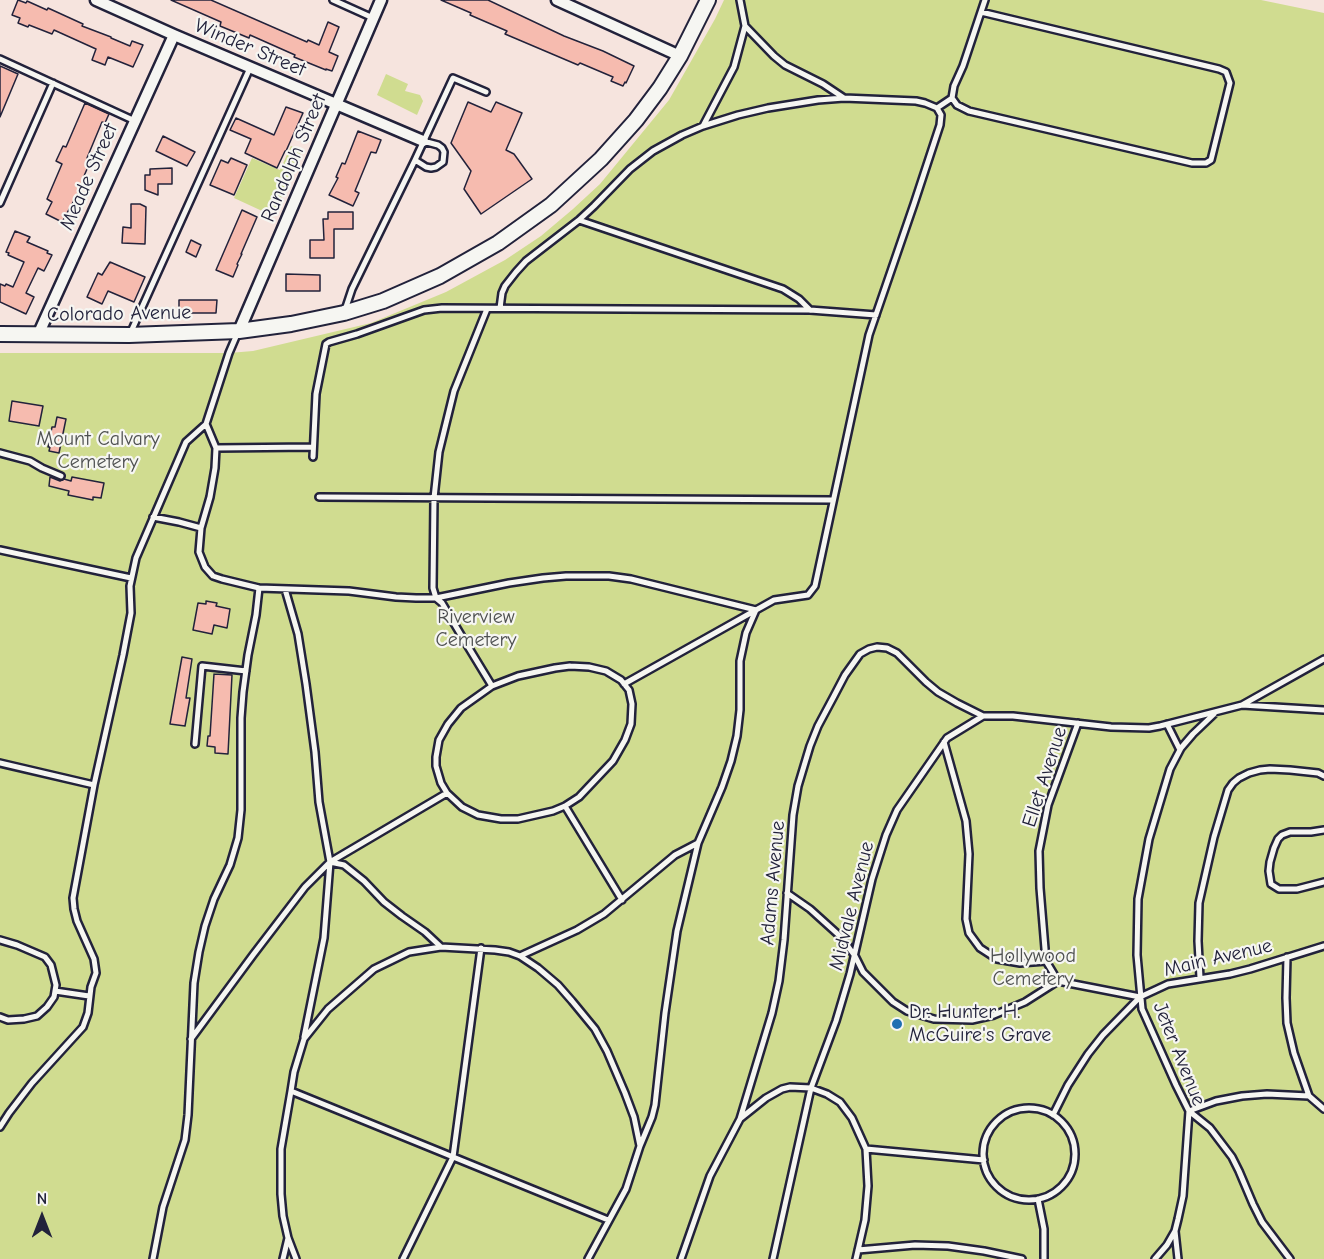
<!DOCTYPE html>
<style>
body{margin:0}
#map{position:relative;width:1324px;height:1259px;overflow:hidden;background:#f6e4de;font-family:"Comic Neue",sans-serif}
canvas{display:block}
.north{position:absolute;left:12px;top:1187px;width:60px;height:60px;-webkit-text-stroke:4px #f6f6f2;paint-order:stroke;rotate:0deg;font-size:16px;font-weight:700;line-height:24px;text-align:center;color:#22223b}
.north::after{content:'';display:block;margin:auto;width:21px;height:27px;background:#22223b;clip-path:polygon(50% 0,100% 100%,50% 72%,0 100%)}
</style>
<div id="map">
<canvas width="1324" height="1259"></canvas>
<div class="north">N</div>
</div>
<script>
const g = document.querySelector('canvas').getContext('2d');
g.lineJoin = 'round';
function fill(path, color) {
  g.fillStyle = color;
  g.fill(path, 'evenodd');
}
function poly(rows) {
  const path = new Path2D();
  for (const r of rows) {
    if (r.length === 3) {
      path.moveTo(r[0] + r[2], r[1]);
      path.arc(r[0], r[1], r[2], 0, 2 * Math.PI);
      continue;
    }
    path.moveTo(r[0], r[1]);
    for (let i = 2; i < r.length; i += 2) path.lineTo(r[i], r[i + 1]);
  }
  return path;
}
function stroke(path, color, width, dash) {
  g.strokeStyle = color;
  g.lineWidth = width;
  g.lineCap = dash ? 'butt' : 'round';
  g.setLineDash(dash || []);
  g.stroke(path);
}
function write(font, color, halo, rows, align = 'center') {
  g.font = font + ' "Comic Neue",sans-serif';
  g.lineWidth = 4.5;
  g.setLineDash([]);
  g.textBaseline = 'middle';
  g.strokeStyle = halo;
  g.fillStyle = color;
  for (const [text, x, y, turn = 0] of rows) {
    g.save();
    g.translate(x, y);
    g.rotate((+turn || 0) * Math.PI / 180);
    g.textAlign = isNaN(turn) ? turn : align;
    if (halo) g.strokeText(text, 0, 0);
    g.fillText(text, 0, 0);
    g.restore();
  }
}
fill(poly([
 [724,0,1261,0,1324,13,1324,1259,0,1259,0,353,229,353,253,351,371,323,446,292,505,260,541,236,573,209,600,184,669,100,715,19],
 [386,74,408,84,405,91,420,95,423,101,417,115,377,95],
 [291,146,302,151,273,216,234,198,252,158,280,170]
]), '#d0dc90');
const building = poly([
 [18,0,26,3,27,1,47,10,48,8,83,24,82,26,111,37,111,38,130,46,132,41,143,45,133,67,108,57,105,65,92,60,96,49,54,30,52,34,29,25,28,27,18,23,20,18,12,15,18,0],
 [171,0,211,0,307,42,308,40,319,45,328,22,339,27,329,52,338,56,332,71,326,69,326,70,294,57,295,55,250,35,249,38,220,26,221,22,171,0],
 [441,0,488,0,564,36,603,51,634,66,626,83,625,82,623,86,611,81,613,77,580,63,578,65,505,34,507,31,470,15,471,13,441,0],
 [0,66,18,74,0,117,0,66],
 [468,102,491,112,496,102,522,113,506,150,514,154,532,179,481,214,464,189,471,171,451,143,468,102],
 [85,103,109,114,105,123,102,122,87,158,91,160,84,176,87,177,62,222,46,214,52,202,47,199,62,164,56,161,63,146,66,147,85,103],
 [286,107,303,113,286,151,285,151,277,168,245,153,251,139,230,130,236,118,274,135,286,107],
 [358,131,381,140,376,153,371,152,355,191,359,193,353,206,329,195,338,178,336,177,342,163,345,164,358,131],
 [163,136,195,152,187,166,156,151,163,136],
 [231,158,247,165,234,195,210,185,221,160,228,163,231,158],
 [172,168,172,184,158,184,158,195,145,190,145,175,150,175,150,169,172,168],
 [131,204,140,204,146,207,145,244,122,243,123,227,131,228,131,204],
 [242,210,257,217,241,254,242,254,237,264,238,265,233,277,216,270,242,210],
 [328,212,353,212,353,229,334,229,334,258,310,258,310,240,324,240,323,219,328,219,328,212],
 [15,231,30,237,27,242,48,251,47,253,52,255,44,271,38,268,26,293,34,297,26,314,0,302,0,284,5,286,6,284,13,287,24,262,8,255,9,253,6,252,15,231],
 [191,240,201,245,196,257,186,252,191,240],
 [110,262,145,277,134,302,108,291,102,304,87,297,98,273,102,275,110,262],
 [286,274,320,275,320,291,286,291,286,274],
 [179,300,217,300,216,313,179,313,179,300],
 [12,401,43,406,39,426,9,421,12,401],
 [57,417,66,419,59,453,49,451,50,447,48,447,52,427,55,427,57,417],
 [50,477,60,481,64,479,71,481,72,477,104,483,101,498,93,497,93,500,68,495,69,491,49,486,50,477],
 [206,601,217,603,216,606,230,609,227,628,214,625,212,634,193,630,198,603,206,604,206,601],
 [182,657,192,659,186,698,190,698,185,726,170,724,182,657],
 [214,674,232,675,228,754,215,753,215,747,207,746,208,736,210,736,214,674]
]);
fill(building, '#f6bbaf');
stroke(building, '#22223b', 1.5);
const service = poly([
 [333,0,373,18],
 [981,12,1219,69,1226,72,1230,83,1211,160,1206,163,1192,163,969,111,957,105,952,98,954,86,963,66,985,0],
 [745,26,774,56,785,65,823,84,844,98],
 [0,59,135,121],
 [937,108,952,98],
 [703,126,734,67,745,26,740,0],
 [415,160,426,167,431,168,436,167,443,162,444,152,442,148,438,145,423,141],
 [0,203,53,83],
 [579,220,783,289,799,299,810,310],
 [500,308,502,293,505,286,516,272,526,261,579,220,594,206,630,169,653,151,682,135,703,126,738,115,768,108,818,100,844,98,916,101,925,103,937,108,941,115,940,125,914,204,869,335,815,586,808,595,774,600,756,610,746,633,740,661,740,710,737,736,731,761,722,787,698,843,677,931,665,1013,655,1105,652,1117,640,1146],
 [487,309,454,391,439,452,434,498,433,588,436,598,442,603,461,635,492,686],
 [345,310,352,289,415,160,453,78,486,92],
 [130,334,250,68],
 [206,424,216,448,215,468,210,497,201,528,199,552,205,567,213,576,222,579,259,588,349,591,396,597,416,598,436,598,509,583,543,578,566,576,609,576,631,579,756,610],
 [216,448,313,447],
 [0,453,30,461,42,468,61,476],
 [313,457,316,394,326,344,329,342,357,334,424,310,442,308,810,310,876,315],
 [319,497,833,500],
 [153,517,179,522,201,528],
 [0,550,131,578],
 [285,589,298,634,306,684,315,752,319,802,330,862,324,938,304,1037],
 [570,666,589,667,606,671,621,680,629,690,632,704,631,724,625,740,613,761,579,797,565,806,553,811,518,819,501,819,478,815,462,807,447,793,441,783,436,766,436,757,439,740,448,724,461,708,492,686,518,676,555,668,570,666],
 [624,684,756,610],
 [1242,705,1324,659],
 [1167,724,1180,750],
 [944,742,966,821,969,854,966,919,969,933,980,948,997,959,1020,963,1046,961],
 [195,744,202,666,246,671],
 [0,763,94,785],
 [565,806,622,900],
 [1324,830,1311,832,1290,832,1282,835,1278,839,1274,848,1270,862,1269,871,1271,884,1279,889,1297,889,1324,882],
 [330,862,344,865,364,881,384,902,402,916,425,932,441,947],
 [787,893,810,909,841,937,855,956,863,972,893,1002,907,1011,934,1019,972,1020,994,1015,1025,1002,1058,981,1140,997,1168,984,1230,974,1250,969,1324,946],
 [0,940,17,945,45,957,51,965,56,985,54,997,47,1007,37,1016,24,1019,8,1020,0,1017],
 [520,956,577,930,604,914,675,855,698,843],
 [1287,957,1286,998,1287,1023,1294,1053,1309,1096],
 [1200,978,1198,941,1199,903,1214,837,1228,790,1233,783,1239,778,1249,773,1260,770,1270,769,1290,770,1318,773,1324,776],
 [1058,981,1046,961,1040,888,1039,851,1048,805,1078,723],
 [55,991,89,996],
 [191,1039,253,955,305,887,330,862,447,793],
 [291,1091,281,1149,281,1194,283,1216,288,1238,296,1259],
 [1029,1154,46],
 [1053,1115,1068,1085,1088,1054,1103,1035,1140,997],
 [741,1118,766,1098,782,1089,790,1087,811,1088,827,1094,840,1102,852,1118,866,1149,868,1186,865,1220,856,1259],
 [0,1127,9,1113,32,1083,83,1027,88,1013,91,987,96,973,94,959,77,921,74,909,73,898,94,785,123,655,131,613,130,586,136,558,186,442,206,424,229,353,238,332],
 [866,1149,984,1160],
 [1038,1199,1044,1229,1044,1259],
 [1175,1231,1178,1259],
 [858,1250,915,1245,948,1246,984,1251,1022,1259],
 [153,1259,163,1207,185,1140,188,1115,194,983,199,952,205,926,214,899,230,865,238,838,241,810,241,718,243,692,248,655,256,615,259,588],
 [283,1259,288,1238],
 [403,1259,453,1157,481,948],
 [588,1259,626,1189,640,1146,634,1117,625,1093,607,1051,595,1029,572,1001,558,985,538,968,520,956,509,952,495,950,441,947,409,952,374,969,328,1009,304,1039,294,1072,291,1091,608,1220],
 [681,1259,710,1176,740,1119,772,1013,779,981,784,940,793,815,798,786,810,746,818,726,834,696,845,675,860,654,869,649,877,647,887,648,897,653,926,682,938,692,957,703,983,716],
 [773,1259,811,1088,836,1021,850,974,872,879,886,835,897,810,947,738,983,716,1013,716,1111,727,1149,728,1160,726,1242,705,1324,710],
 [1155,1259,1167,1245,1175,1231,1178,1219,1183,1196,1189,1111,1176,1085,1142,1009,1137,955,1138,899,1149,839,1170,769,1181,748,1193,734,1214,714],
 [1290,1259,1262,1222,1253,1204,1239,1171,1232,1157,1210,1128,1189,1111,1216,1101,1242,1096,1267,1094,1309,1096,1324,1109]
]);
const minor = poly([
 [96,0,174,35,423,141],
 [557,0,680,56],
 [239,331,381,0],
 [38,335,174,35]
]);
const tertiary = poly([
 [0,334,129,335,239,331,291,324,344,313,383,301,440,276,498,243,551,205,601,159,636,120,660,88,680,56,708,0]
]);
stroke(service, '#22223b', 10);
stroke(minor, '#22223b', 15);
stroke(tertiary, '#22223b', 18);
stroke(service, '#f6f6f2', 5);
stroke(minor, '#f6f6f2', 10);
stroke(tertiary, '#f6f6f2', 14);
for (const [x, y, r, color] of [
 [897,1024,6,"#1f6fb2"]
]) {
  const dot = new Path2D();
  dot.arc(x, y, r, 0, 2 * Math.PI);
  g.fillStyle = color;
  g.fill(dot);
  stroke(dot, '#f6f6f2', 2);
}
write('20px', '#22223b', '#f6f6f2', [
 ["Winder Street",250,48,23],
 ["Randolph Street",294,158,-67],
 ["Meade Street",89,177,-66],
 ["Colorado Avenue",119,314,-1],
 ["Ellet Avenue",1045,777,-72],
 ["Adams Avenue",773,883,-85],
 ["Midvale Avenue",852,906,-76],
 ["Main Avenue",1218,958,-13],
 ["Jeter Avenue",1179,1054,68]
]);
write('20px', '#4e5050', '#f6f6f2', [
 ["Mount Calvary",98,439],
 ["Cemetery",98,462],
 ["Riverview",476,617],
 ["Cemetery",476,640],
 ["Hollywood",1033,956],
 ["Cemetery",1033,979]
]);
write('20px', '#22223b', '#f6f6f2', [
 ["Dr. Hunter H.",909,1012],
 ["McGuire's Grave",909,1035]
], 'left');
</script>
